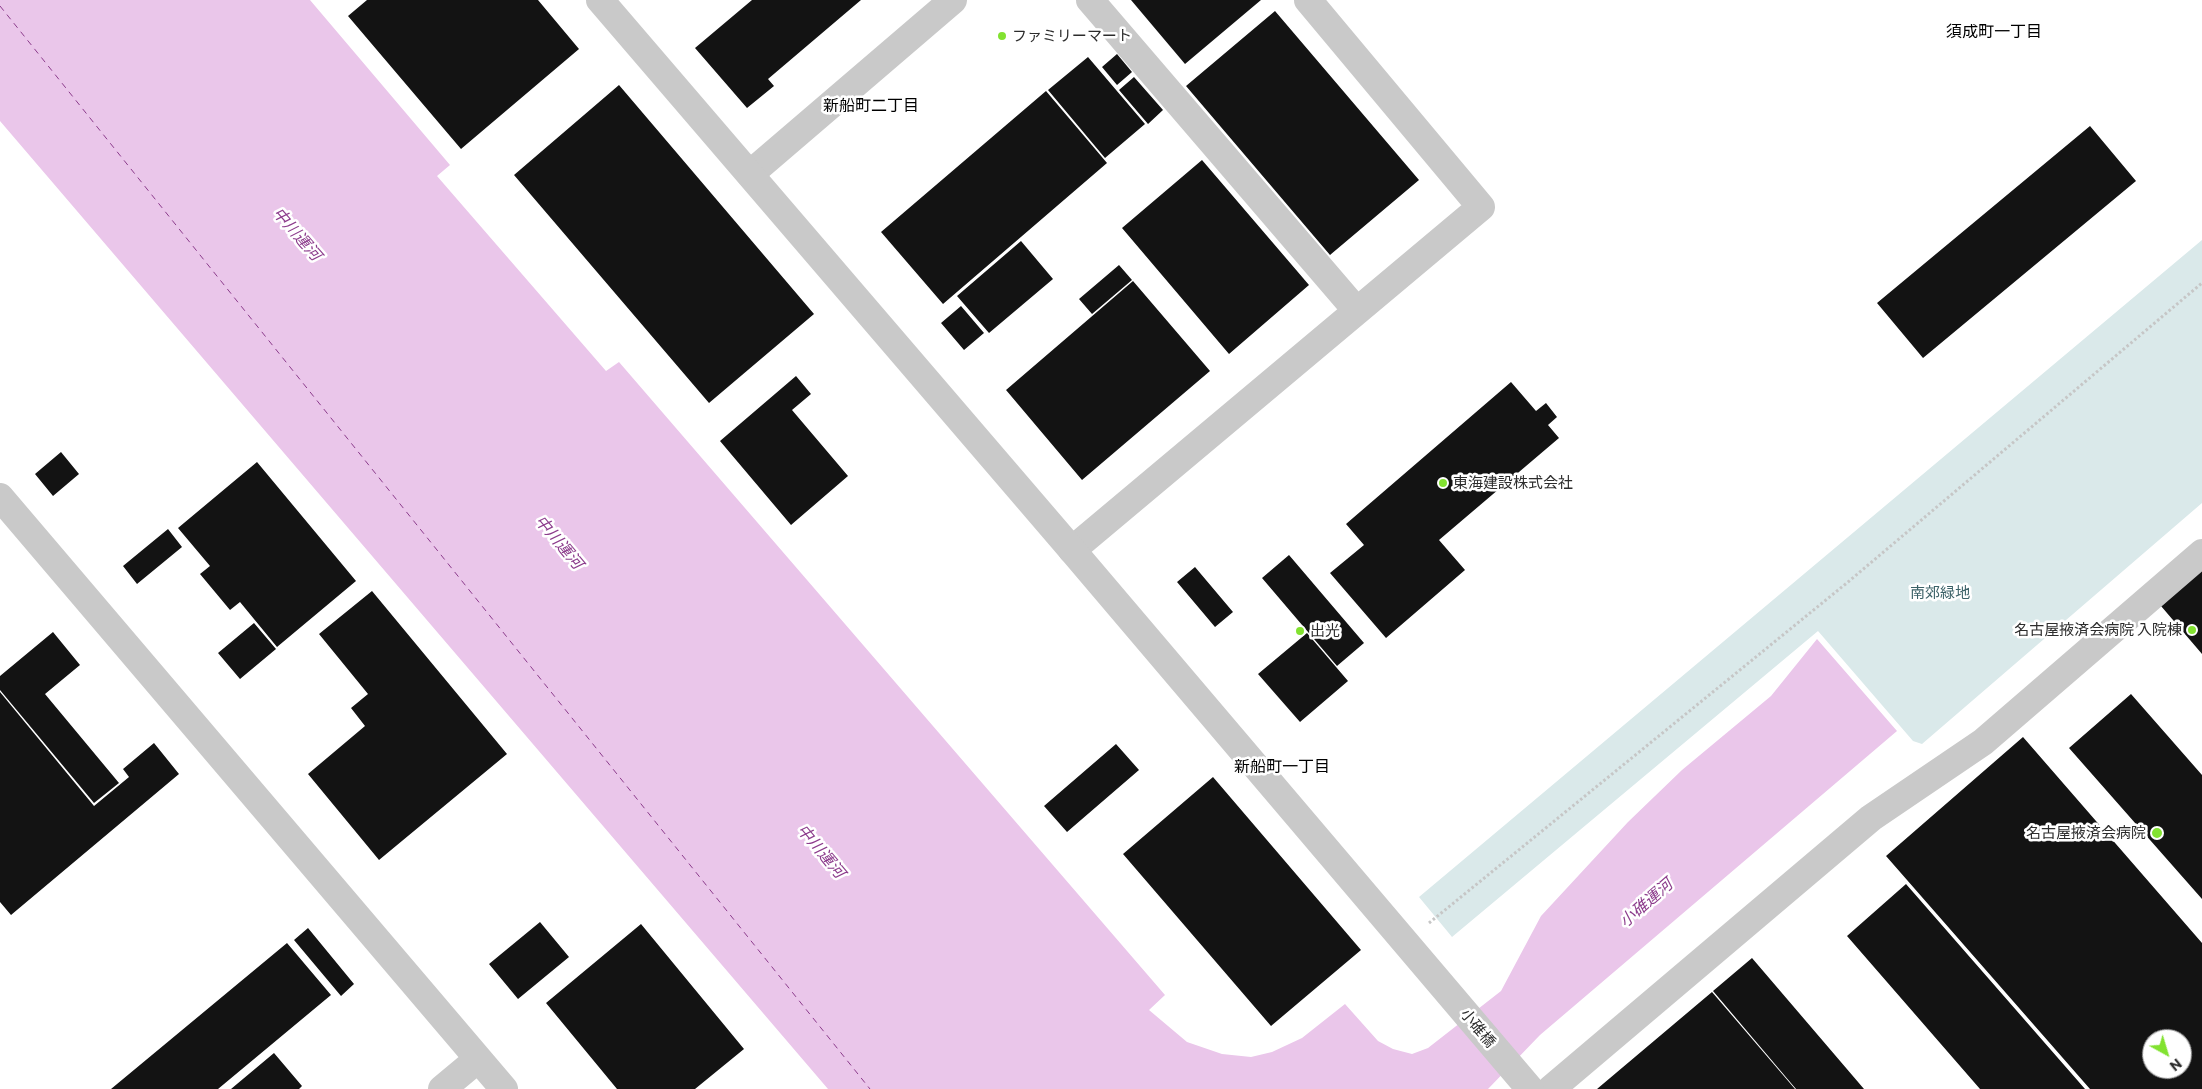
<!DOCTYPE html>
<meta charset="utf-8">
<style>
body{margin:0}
#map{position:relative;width:2202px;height:1089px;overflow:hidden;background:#fff;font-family:Commissioner,sans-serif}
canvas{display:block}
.north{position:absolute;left:2142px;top:1029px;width:50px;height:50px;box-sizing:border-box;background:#fff;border:1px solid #ababab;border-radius:50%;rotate:141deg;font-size:14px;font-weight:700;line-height:20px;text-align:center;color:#2c2c2c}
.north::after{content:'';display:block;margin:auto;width:18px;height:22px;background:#82e230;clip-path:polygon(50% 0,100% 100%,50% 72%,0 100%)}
</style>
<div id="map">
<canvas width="2202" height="1089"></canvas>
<div class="north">N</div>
</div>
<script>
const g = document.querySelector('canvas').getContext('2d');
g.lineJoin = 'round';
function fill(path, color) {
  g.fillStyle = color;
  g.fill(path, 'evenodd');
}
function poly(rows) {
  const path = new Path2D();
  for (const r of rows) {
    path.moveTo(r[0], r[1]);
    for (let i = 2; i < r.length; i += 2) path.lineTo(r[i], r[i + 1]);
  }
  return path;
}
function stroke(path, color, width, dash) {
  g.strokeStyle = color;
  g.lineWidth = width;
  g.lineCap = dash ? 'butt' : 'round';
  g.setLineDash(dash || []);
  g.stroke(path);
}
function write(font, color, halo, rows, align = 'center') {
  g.font = font + ' Commissioner,"Noto Sans JP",sans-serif';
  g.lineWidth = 5;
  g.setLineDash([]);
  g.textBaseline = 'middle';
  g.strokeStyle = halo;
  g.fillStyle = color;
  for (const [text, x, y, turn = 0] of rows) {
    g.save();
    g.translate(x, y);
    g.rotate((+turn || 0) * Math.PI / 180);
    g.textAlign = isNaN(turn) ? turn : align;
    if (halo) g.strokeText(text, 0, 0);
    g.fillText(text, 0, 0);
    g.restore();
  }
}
fill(poly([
 [2202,240,2202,503,1922,744,1913,741,1818,631,1452,937,1419,897]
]), '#dae9ea');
fill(poly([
 [0,0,310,0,450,165,437,176,606,371,619,362,1165,995,1149,1010,1187,1042,1222,1054,1251,1057,1272,1052,1302,1038,1345,1004,1378,1041,1393,1049,1412,1054,1428,1048,1501,991,1541,916,1628,822,1682,770,1771,696,1817,639,1897,731,1540,1035,1488,1089,828,1089,0,121]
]), '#eac6ea');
stroke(poly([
 [0,6,870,1089]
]), '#8c3c8c', 1, [6, 5]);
fill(poly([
 [367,0,538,0,579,49,461,149,348,16],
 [752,0,861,0,768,79,774,86,747,108,695,48],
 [1131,0,1261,0,1185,64],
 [1275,11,1419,180,1330,255,1186,86],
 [1117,54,1132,72,1117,85,1102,67],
 [1088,57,1145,124,1105,158,1048,90],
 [1134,77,1163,110,1148,124,1119,90],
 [619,85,814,314,709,403,514,175],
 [1046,91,1107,163,943,304,881,232],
 [2090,126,2136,181,1923,358,1877,303],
 [1202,160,1309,285,1229,354,1122,228],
 [1021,241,1053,279,989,333,957,296],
 [1119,265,1132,280,1092,314,1079,299],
 [1133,281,1210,371,1082,480,1006,390],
 [961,306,984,333,964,350,941,323],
 [796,376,811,394,792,410,848,476,791,525,720,441],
 [1511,382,1536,411,1546,403,1557,417,1548,425,1559,438,1439,540,1465,570,1386,638,1330,573,1364,545,1346,524],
 [61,452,79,474,53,496,35,474],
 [257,462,356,581,277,647,240,602,230,610,200,574,210,566,178,528],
 [168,529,182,547,137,584,123,566],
 [1289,555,1364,643,1337,666,1262,578],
 [1195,567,1233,612,1215,627,1177,582],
 [2202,570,2202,654,2161,606],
 [372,591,507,754,379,860,308,774,365,726,351,708,368,694,319,634],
 [254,623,276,649,240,679,218,653],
 [53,632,80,665,45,694,119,783,94,803,0,690,0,676],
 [1307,633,1348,681,1300,722,1258,674],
 [0,692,94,806,129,777,123,769,154,743,179,774,11,915,0,902],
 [2131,694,2202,775,2202,899,2069,748],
 [2023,737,2202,943,2202,1089,2090,1089,1886,856],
 [2152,1039,2182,1039,2182,1069,2152,1069],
 [1116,744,1139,770,1067,832,1044,806],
 [1213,777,1361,950,1271,1026,1123,854],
 [1906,884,2085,1089,1980,1089,1847,936],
 [540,922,569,957,518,999,489,964],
 [641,924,744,1049,695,1089,617,1089,546,1003],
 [308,928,354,984,341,996,294,940],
 [287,943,331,995,218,1089,111,1089],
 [1752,958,1864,1089,1796,1089,1713,991],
 [1712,992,1795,1089,1597,1089],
 [274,1053,302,1086,299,1089,231,1089]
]), '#131313');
stroke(poly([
 [1429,923,1848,582,2202,283]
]), '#c6c6c6', 3, [2.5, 2.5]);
stroke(poly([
 [1090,0,1357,311],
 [750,174,953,0],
 [1072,550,1481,207,1308,0],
 [1551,1089,1871,818,1983,742,2202,553]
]), '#c9c9c9', 28);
stroke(poly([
 [600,0,1072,550,1530,1089],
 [0,497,504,1089],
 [442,1089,478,1059]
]), '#c9c9c9', 28);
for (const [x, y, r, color] of [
 [1002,36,5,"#82e230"],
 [1443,483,5,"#82e230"],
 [2192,630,5,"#82e230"],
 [1300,631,5,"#82e230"],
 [2157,833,6,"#82e230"]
]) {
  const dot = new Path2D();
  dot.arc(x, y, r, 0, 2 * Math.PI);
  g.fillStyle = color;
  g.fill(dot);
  stroke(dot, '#fff', 2);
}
write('15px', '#2c2c2c', '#fff', [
 ["ファミリーマート",1012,36],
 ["東海建設株式会社",1453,483],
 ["名古屋掖済会病院 入院棟",2182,630,"right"],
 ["出光",1310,631],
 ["名古屋掖済会病院",2146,833,"right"]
], 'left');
write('15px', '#3b6167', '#fff', [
 ["南郊緑地",1940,593]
]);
write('15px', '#2c2c2c', '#fff', [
 ["小碓橋",1478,1028,50]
]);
write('16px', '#000', '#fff', [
 ["須成町一丁目",1994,32],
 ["新船町二丁目",871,106],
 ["新船町一丁目",1282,767]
]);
write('italic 16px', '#8c3c8c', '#fff', [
 ["中川運河",297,234,49],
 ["中川運河",559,542,50],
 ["中川運河",821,851,50],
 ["小碓運河",1646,903,-41]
]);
</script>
